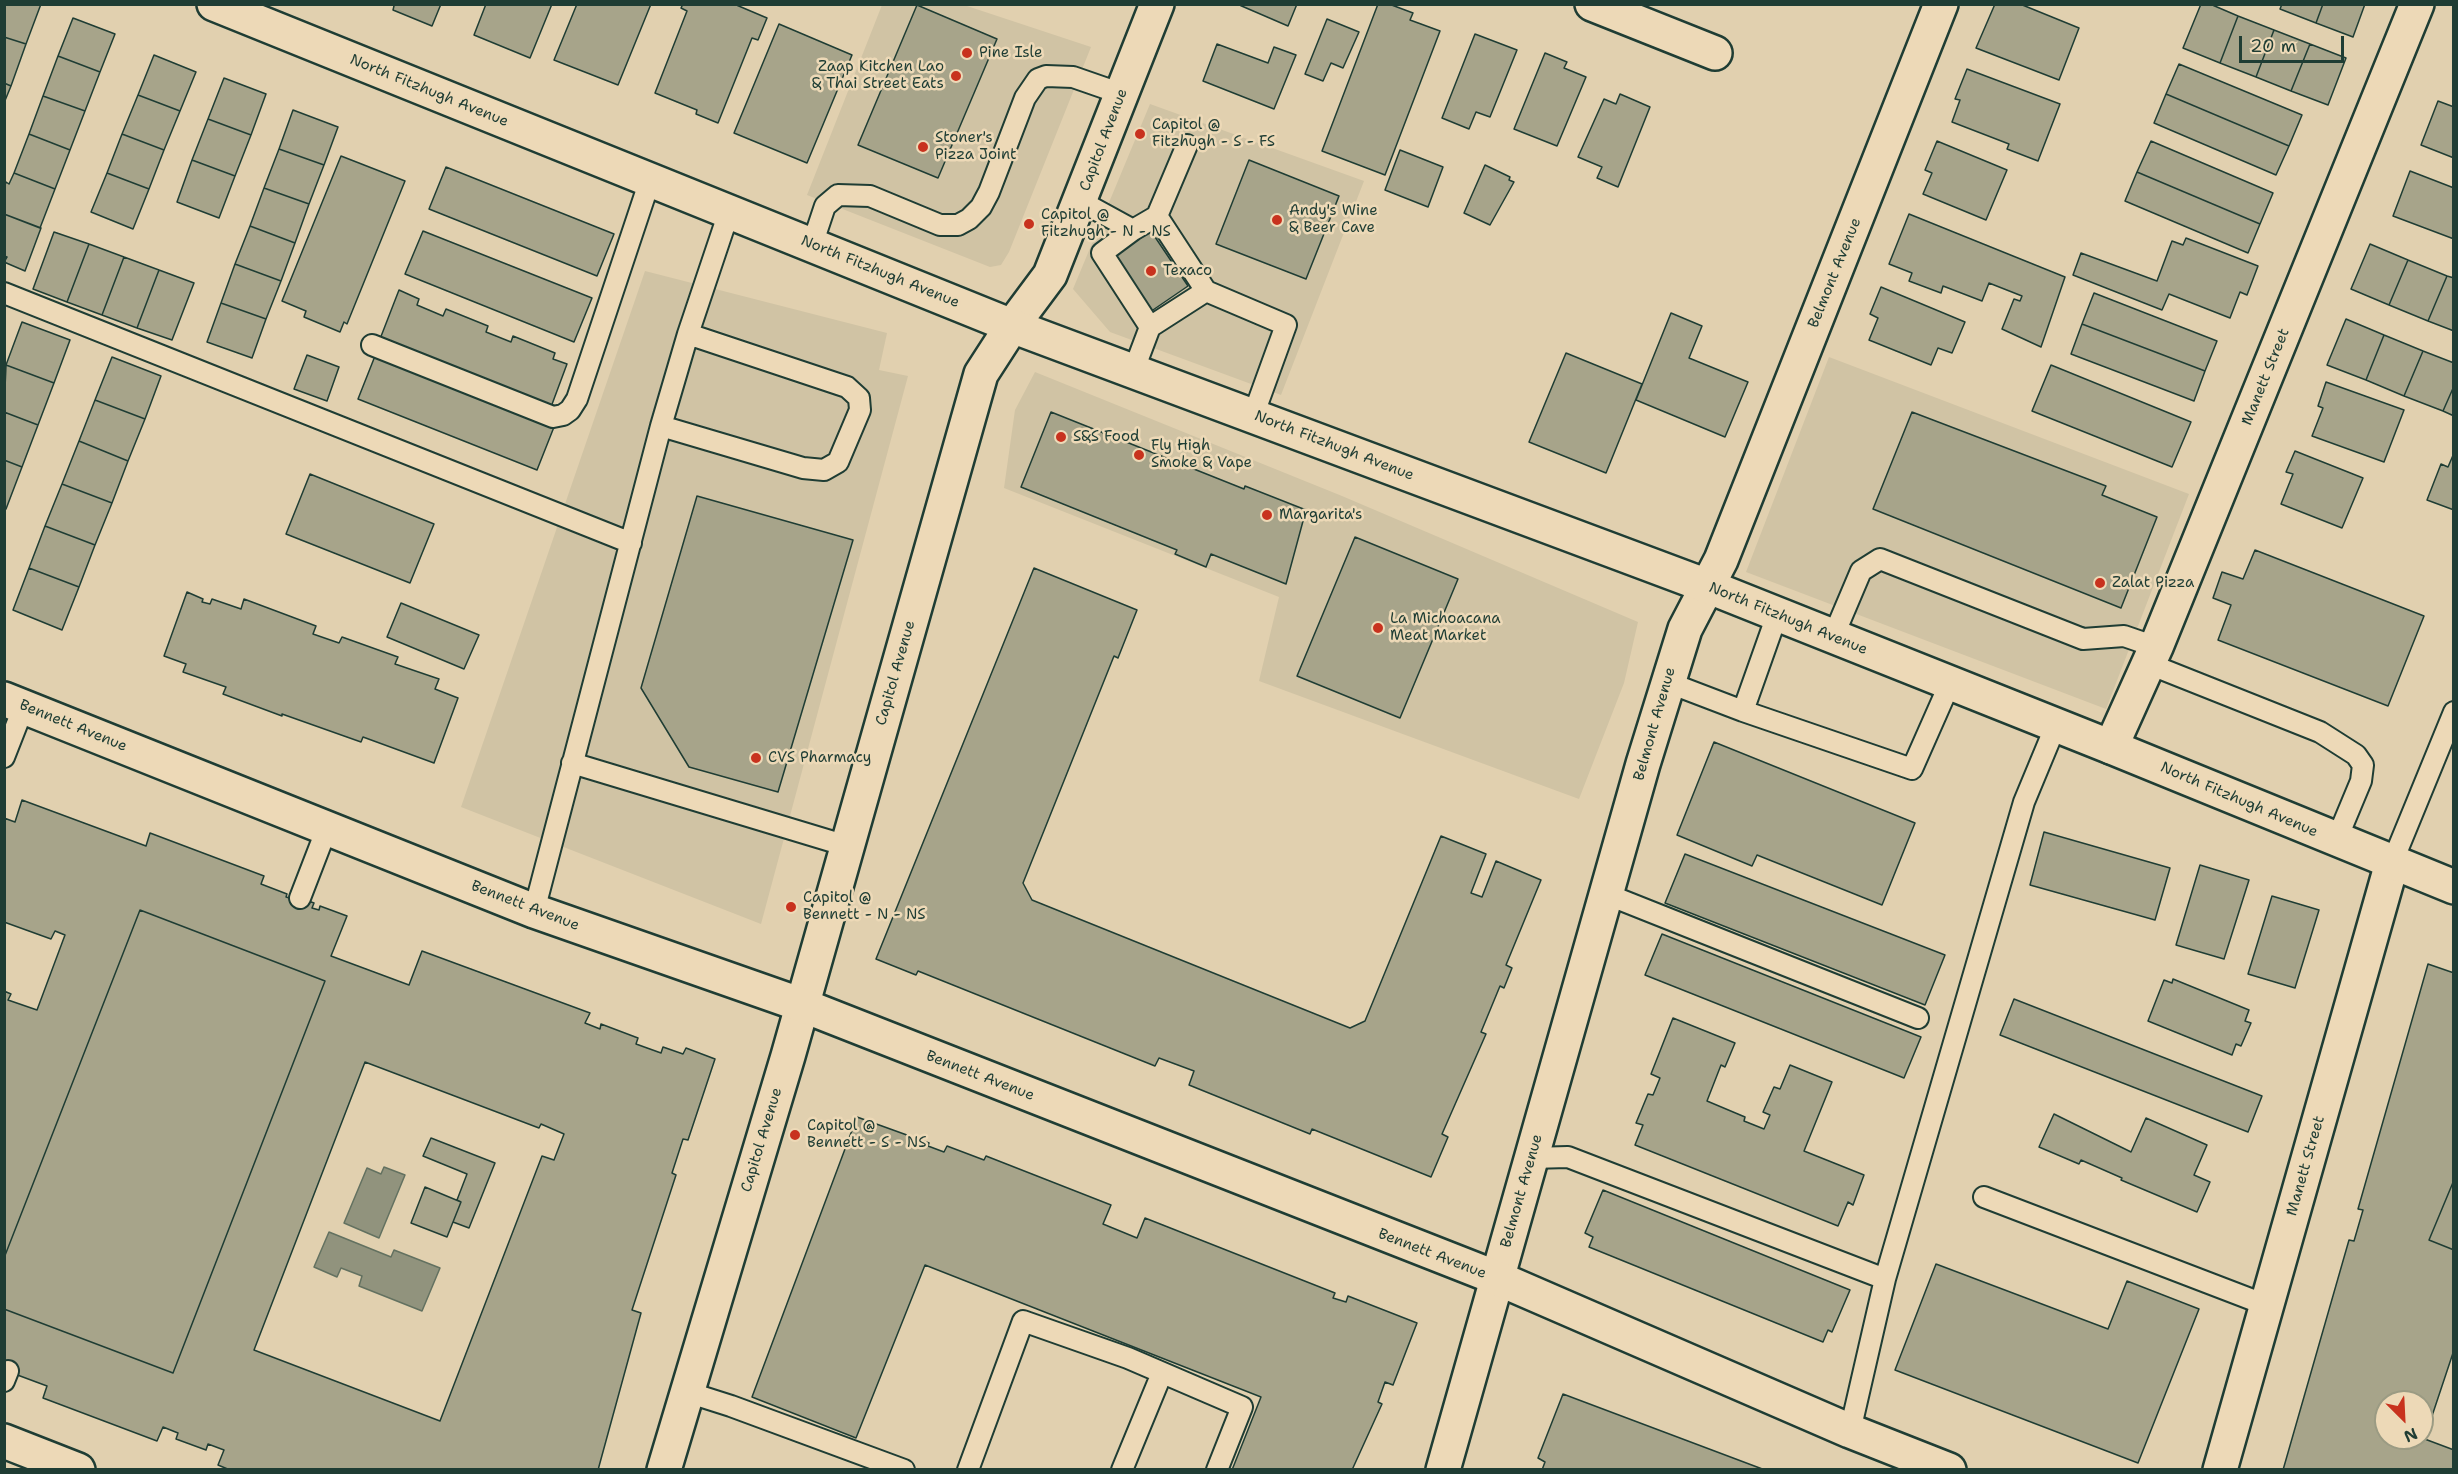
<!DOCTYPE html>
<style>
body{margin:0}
#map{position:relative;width:2458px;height:1474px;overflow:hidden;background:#e1d0af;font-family:"Shantell Sans",sans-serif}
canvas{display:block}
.frame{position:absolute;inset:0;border:6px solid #1f3d34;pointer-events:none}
.north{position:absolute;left:2374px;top:1390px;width:60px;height:60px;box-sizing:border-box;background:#edd9b7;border:2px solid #9b9b83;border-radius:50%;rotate:156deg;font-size:16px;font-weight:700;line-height:24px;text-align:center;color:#1f3d34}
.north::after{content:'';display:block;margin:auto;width:21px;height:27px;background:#c8321e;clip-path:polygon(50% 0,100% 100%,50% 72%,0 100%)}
.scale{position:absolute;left:2239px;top:36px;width:105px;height:27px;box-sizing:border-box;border:3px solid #1f3d34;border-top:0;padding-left:8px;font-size:18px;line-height:21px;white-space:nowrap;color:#1f3d34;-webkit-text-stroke:4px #edd9b7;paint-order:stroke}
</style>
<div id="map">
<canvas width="2458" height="1474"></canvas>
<div class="frame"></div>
<div class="north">N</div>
<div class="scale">20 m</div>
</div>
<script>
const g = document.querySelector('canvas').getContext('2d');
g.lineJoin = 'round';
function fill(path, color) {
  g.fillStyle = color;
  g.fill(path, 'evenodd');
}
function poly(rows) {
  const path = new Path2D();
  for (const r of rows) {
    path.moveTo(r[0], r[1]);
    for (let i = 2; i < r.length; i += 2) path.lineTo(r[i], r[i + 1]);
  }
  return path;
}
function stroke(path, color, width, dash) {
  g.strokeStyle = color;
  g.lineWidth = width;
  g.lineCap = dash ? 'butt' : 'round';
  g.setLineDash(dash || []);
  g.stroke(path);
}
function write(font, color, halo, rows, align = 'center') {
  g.font = font + ' "Shantell Sans",sans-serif';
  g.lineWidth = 5;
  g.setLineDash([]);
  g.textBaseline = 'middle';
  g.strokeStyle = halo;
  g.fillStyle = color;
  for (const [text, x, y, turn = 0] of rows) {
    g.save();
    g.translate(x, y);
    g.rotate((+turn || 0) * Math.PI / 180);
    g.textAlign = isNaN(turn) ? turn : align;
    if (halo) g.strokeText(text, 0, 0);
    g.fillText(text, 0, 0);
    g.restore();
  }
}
fill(poly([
 [882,5,964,5,1091,47,1009,252,1001,265,990,267,807,195],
 [1150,104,1364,181,1281,395,1110,332,1073,289],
 [645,271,887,333,879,370,908,376,761,924,461,807],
 [1829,357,2189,494,2106,709,1746,572],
 [1035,372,1342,496,1638,622,1624,683,1579,799,1259,681,1279,597,1004,488,1015,410]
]), '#d0c3a4');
const water = poly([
 [384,1167,405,1175,379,1238,344,1223,367,1168,381,1174,384,1167],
 [329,1232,391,1257,394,1250,440,1268,422,1311,359,1286,362,1276,341,1268,337,1277,314,1267,329,1232]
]);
fill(water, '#91937d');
stroke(water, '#637160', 1.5);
const building = poly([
 [4,4,41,4,26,44,4,37,4,4],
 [391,4,441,4,432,26,393,10,394,6,391,4],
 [486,4,552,4,530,58,474,35,486,4],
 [577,4,651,4,618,85,554,60,577,4],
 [683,4,734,4,767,18,758,40,752,38,718,123,696,114,697,110,655,93,687,11,681,8,683,4],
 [1237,4,1297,4,1288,26,1237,4],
 [1378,4,1389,4,1413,13,1410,20,1440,31,1385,175,1322,151,1378,4],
 [1995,4,2020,4,2079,28,2059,80,1976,48,1995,4],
 [2201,4,2210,4,2238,16,2220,63,2183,48,2201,4],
 [2282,4,2323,4,2316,23,2280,9,2282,4],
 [2323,4,2365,4,2353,37,2316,23,2323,4],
 [917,5,997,39,938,178,858,145,917,5],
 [2238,16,2274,30,2256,77,2220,63,2238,16],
 [73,18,115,34,100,72,58,56,73,18],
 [1327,19,1359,32,1343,68,1331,63,1323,81,1305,74,1327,19],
 [779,24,852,55,807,163,734,133,779,24],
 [2274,30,2310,44,2291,91,2256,77,2274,30],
 [1475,34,1517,50,1490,117,1476,112,1469,129,1442,118,1475,34],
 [4,37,26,44,11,86,4,83,4,37],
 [1217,44,1268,63,1274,47,1296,55,1274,109,1203,81,1217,44],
 [2310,44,2346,58,2328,105,2291,91,2310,44],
 [1545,53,1567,62,1564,68,1586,77,1557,146,1514,129,1545,53],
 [154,55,196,72,180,111,138,95,154,55],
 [58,56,100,72,85,111,43,96,58,56],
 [2179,64,2302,115,2289,146,2166,94,2179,64],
 [1967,69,2060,104,2038,161,2007,149,2009,144,1952,122,1960,100,1955,99,1967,69],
 [224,78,266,94,251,135,208,119,224,78],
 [4,83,11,86,4,103,4,83],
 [1620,94,1650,107,1618,187,1597,178,1602,167,1578,157,1604,99,1616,104,1620,94],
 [2166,94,2289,146,2276,175,2154,123,2166,94],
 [138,95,180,111,164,150,122,134,138,95],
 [43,96,85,111,70,150,29,134,43,96],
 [2438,101,2454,107,2454,158,2421,145,2438,101],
 [293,110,338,127,324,165,279,149,293,110],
 [208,119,251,135,235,176,192,160,208,119],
 [29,134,70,150,55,189,14,173,29,134],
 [122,134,164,150,149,189,107,173,122,134],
 [1937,141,2007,170,1986,220,1923,194,1932,173,1925,170,1937,141],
 [2151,141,2273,193,2260,224,2137,172,2151,141],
 [279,149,324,165,309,204,264,188,279,149],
 [1400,150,1443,167,1428,207,1385,190,1400,150],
 [341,156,405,181,347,324,344,322,340,332,304,317,306,311,282,301,341,156],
 [192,160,235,176,219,218,177,202,192,160],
 [1249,160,1339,196,1306,279,1216,244,1249,160],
 [1485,165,1510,177,1509,180,1514,182,1490,225,1464,213,1485,165],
 [446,167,614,234,597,276,429,209,446,167],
 [2410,171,2454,188,2454,239,2393,216,2410,171],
 [2137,172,2260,224,2248,253,2125,201,2137,172],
 [14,173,55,189,40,228,4,214,4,187,6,182,9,184,14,173],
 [107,173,149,189,133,229,91,212,107,173],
 [264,188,309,204,295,243,250,226,264,188],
 [4,214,41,228,25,271,4,262,7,257,4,256,4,214],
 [1909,214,2065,277,2041,347,2002,329,2014,299,2020,301,2022,296,1989,283,1982,301,1943,286,1941,293,1909,281,1912,273,1889,264,1909,214],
 [250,226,295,243,281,281,235,264,250,226],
 [423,231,592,298,574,342,405,274,423,231],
 [1151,231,1188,286,1150,312,1113,257,1151,231],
 [54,232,89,244,67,302,33,289,54,232],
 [2186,238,2258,266,2247,295,2240,292,2230,318,2169,294,2162,310,2073,275,2081,253,2157,281,2172,241,2183,245,2186,238],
 [89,244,124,257,102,315,67,302,89,244],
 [2370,244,2408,260,2389,305,2351,289,2370,244],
 [124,257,159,270,137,328,102,315,124,257],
 [2408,260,2447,276,2428,321,2389,305,2408,260],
 [235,264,281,281,266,319,221,303,235,264],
 [159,270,194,283,172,340,137,328,159,270],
 [2447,276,2454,278,2454,331,2428,321,2447,276],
 [1881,287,1965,322,1952,353,1938,348,1931,365,1869,340,1878,318,1870,314,1881,287],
 [399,290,419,299,417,305,443,316,446,309,488,326,486,332,511,342,513,336,555,353,553,359,567,364,551,407,380,339,399,290],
 [2094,293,2217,341,2205,371,2082,324,2094,293],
 [221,303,266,319,252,358,207,342,221,303],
 [1671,313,1702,326,1689,358,1748,382,1725,437,1636,400,1671,313],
 [2346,319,2384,335,2366,380,2327,365,2346,319],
 [22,322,70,340,54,383,6,365,22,322],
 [2082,324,2205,371,2194,401,2071,354,2082,324],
 [2384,335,2423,351,2404,396,2366,380,2384,335],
 [2423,351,2454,363,2454,386,2443,411,2404,396,2423,351],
 [1566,353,1642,384,1606,473,1529,442,1566,353],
 [307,355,339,367,327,401,294,389,307,355],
 [375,356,554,427,537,470,358,399,375,356],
 [112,357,161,376,145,419,95,400,112,357],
 [6,365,54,383,38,425,4,412,6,365],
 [2051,365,2191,422,2172,467,2032,411,2051,365],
 [2326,382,2404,410,2384,462,2312,436,2323,408,2318,406,2326,382],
 [2454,386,2454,416,2443,411,2454,386],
 [95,400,145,419,128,461,79,441,95,400],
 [4,412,38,425,22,467,4,460,4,412],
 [1051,412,1244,489,1245,486,1306,510,1286,584,1211,554,1206,567,1175,554,1177,550,1021,487,1051,412],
 [1912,412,2106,486,2102,495,2157,517,2121,608,1873,509,1912,412],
 [79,441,128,461,112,503,62,484,79,441],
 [2295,451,2363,478,2342,528,2281,504,2293,474,2286,472,2295,451],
 [2454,453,2454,510,2427,500,2441,464,2448,467,2454,453],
 [4,460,22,467,6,509,4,508,4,460],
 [310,474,434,524,410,583,286,534,310,474],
 [62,484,112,503,95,545,45,526,62,484],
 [697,496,853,540,778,792,689,767,641,688,697,496],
 [45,526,95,545,79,587,29,568,45,526],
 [1355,537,1458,579,1400,718,1297,676,1355,537],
 [2255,550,2424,616,2388,706,2218,640,2231,605,2213,598,2222,572,2243,579,2255,550],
 [29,568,79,587,62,630,13,610,29,568],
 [1034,568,1137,610,1118,658,1114,656,1023,883,1032,900,1350,1028,1365,1021,1441,836,1486,854,1471,893,1482,897,1496,861,1541,880,1506,965,1512,968,1504,988,1500,986,1481,1032,1486,1034,1442,1134,1448,1137,1431,1177,1312,1129,1310,1134,1189,1085,1194,1071,1159,1058,1155,1066,918,971,916,975,876,959,1034,568],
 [187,592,203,599,202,602,210,604,212,599,241,609,244,599,316,626,313,634,339,643,342,637,398,657,395,664,439,679,435,689,458,698,434,763,363,737,361,742,282,714,282,716,223,694,226,687,183,672,186,664,164,656,187,592],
 [401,603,479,635,464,669,387,637,401,603],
 [1714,742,1915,823,1882,905,1757,855,1752,866,1677,835,1714,742],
 [22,800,146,846,150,833,264,876,261,884,287,894,286,897,293,899,294,896,314,903,312,908,319,910,320,906,347,916,331,956,409,985,422,951,590,1013,585,1023,600,1029,601,1024,638,1038,636,1044,661,1053,663,1047,683,1054,686,1048,715,1059,688,1140,683,1139,672,1173,676,1175,632,1310,641,1313,598,1470,230,1470,218,1465,224,1450,208,1444,206,1450,176,1439,178,1433,163,1427,157,1441,43,1398,47,1386,4,1370,4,1309,173,1373,325,981,140,910,4,1258,4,991,11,994,8,1000,37,1010,65,935,55,931,51,939,4,922,4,818,15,822,22,800],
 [365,1062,539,1128,541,1124,564,1134,554,1160,542,1156,440,1421,254,1350,365,1062],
 [2044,832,2170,868,2155,920,2030,885,2044,832],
 [1685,854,1945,955,1925,1005,1665,903,1685,854],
 [2200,865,2249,880,2224,959,2176,945,2200,865],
 [2272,896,2319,910,2295,988,2248,974,2272,896],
 [140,910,325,981,173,1373,4,1309,4,1258,140,910],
 [1662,934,1921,1037,1904,1078,1645,975,1662,934],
 [2428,964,2454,973,2454,1180,2429,1240,2454,1250,2454,1350,2432,1416,2428,1415,2422,1432,2422,1402,2386,1402,2386,1438,2422,1438,2454,1450,2454,1470,2283,1470,2349,1240,2354,1241,2363,1210,2358,1209,2428,964],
 [2173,979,2249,1010,2245,1021,2251,1023,2241,1046,2236,1044,2232,1055,2148,1021,2164,980,2172,983,2173,979],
 [2014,999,2262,1096,2248,1132,2000,1035,2014,999],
 [1673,1018,1735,1043,1725,1067,1721,1065,1707,1101,1745,1117,1744,1121,1764,1129,1770,1115,1763,1112,1774,1087,1780,1089,1790,1065,1832,1082,1804,1151,1864,1175,1853,1205,1848,1202,1838,1226,1635,1145,1643,1125,1636,1123,1648,1094,1653,1095,1660,1078,1651,1074,1673,1018],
 [2054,1114,2131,1152,2146,1118,2207,1145,2194,1175,2210,1182,2197,1212,2121,1180,2122,1178,2081,1160,2079,1164,2039,1147,2054,1114],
 [857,1117,929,1143,928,1146,944,1152,947,1146,984,1160,986,1156,1111,1205,1103,1224,1137,1238,1145,1218,1335,1293,1333,1298,1346,1302,1348,1296,1417,1323,1393,1385,1385,1382,1378,1402,1382,1404,1352,1470,1232,1470,1261,1397,925,1265,856,1438,752,1397,857,1117],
 [431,1138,495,1163,469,1228,453,1222,461,1202,457,1200,467,1174,423,1156,431,1138],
 [2454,1180,2454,1250,2429,1240,2454,1180],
 [425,1187,461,1202,447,1237,411,1223,425,1187],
 [1603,1190,1850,1290,1832,1332,1828,1330,1823,1342,1589,1247,1593,1237,1585,1233,1603,1190],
 [1936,1264,2108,1329,2127,1281,2199,1309,2138,1463,1895,1370,1936,1264],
 [1563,1394,1765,1470,1542,1470,1545,1462,1538,1458,1563,1394]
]);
fill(building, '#a7a48a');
stroke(building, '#1f3d34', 1.5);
const lane = poly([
 [1080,201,1133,230],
 [1157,216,1187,145],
 [812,245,825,206,838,195,870,196,940,225,958,225,969,219,981,207,989,192,1025,98,1038,79,1046,76,1073,77,1122,94],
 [4,293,631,543],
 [1150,327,1102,253,1133,230,1157,216,1206,291],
 [372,345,553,417,563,415,570,410,577,399,650,180],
 [1133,372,1150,327,1206,291,1286,325,1253,416],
 [661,426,803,468,824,470,838,462,860,410,859,398,847,387,688,334],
 [1833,637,1861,571,1880,559,2083,639,2124,636,2156,647],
 [2149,664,2320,732,2356,755,2363,765,2361,781,2336,841],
 [1667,682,1743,711,1912,769,1950,683],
 [1743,711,1777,615],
 [4,757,24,706],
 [572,763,847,846],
 [2392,863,2454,712],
 [1606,894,1918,1018],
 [300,898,327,828],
 [534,911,661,426,688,334,729,212],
 [1531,1158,1568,1157,1885,1279,1850,1431],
 [1984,1197,2266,1305],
 [1885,1279,2024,802,2056,725],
 [4,1381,8,1371],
 [687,1392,731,1406,904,1470],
 [968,1470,1023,1321,1128,1358,1242,1407,1217,1470],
 [1122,1470,1162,1373]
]);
const street = poly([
 [1592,4,1715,53],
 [2111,747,2156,647,2417,4],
 [4,1441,78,1470],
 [664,1470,788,1056,981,374,1012,326,1050,275,1157,4],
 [1443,1470,1643,764,1685,629,1721,560,1941,4],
 [2220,1470,2392,863]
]);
const secondary = poly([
 [214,4,1012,326,1707,586,2111,747,2454,887],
 [4,699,534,911,802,1005,1497,1278,1850,1431,1949,1470]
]);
stroke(lane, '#1f3d34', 24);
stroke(street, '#1f3d34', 38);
stroke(secondary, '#1f3d34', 38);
stroke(lane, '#edd9b7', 20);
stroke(street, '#edd9b7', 33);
stroke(secondary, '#edd9b7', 33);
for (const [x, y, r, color] of [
 [967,53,6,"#c8321e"],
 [956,76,6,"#c8321e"],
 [1140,134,6,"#c8321e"],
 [923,147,6,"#c8321e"],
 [1277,220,6,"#c8321e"],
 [1029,224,6,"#c8321e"],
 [1151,271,6,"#c8321e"],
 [1061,437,6,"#c8321e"],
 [1139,455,6,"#c8321e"],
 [1267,515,6,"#c8321e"],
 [2100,583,6,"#c8321e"],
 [1378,628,6,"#c8321e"],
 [756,758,6,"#c8321e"],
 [791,907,6,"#c8321e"],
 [795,1135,6,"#c8321e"]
]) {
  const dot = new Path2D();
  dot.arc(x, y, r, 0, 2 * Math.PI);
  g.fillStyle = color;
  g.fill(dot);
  stroke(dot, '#edd9b7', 2);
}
write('15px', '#1f3d34', '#edd9b7', [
 ["Pine Isle",979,53],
 ["Zaap Kitchen Lao",944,67,"right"],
 ["& Thai Street Eats",944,84,"right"],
 ["Capitol @",1152,125],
 ["Fitzhugh - S - FS",1152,142],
 ["Stoner's",935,138],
 ["Pizza Joint",935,155],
 ["Andy's Wine",1289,211],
 ["& Beer Cave",1289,228],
 ["Capitol @",1041,215],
 ["Fitzhugh - N - NS",1041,232],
 ["Texaco",1163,271],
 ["S&S Food",1073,437],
 ["Fly High",1151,446],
 ["Smoke & Vape",1151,463],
 ["Margarita's",1279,515],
 ["Zalat Pizza",2112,583],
 ["La Michoacana",1390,619],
 ["Meat Market",1390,636],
 ["CVS Pharmacy",768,758],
 ["Capitol @",803,898],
 ["Bennett - N - NS",803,915],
 ["Capitol @",807,1126],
 ["Bennett - S - NS",807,1143]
], 'left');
write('15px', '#1f3d34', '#edd9b7', [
 ["North Fitzhugh Avenue",429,91,22],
 ["Capitol Avenue",1104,140,-69],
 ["North Fitzhugh Avenue",880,272,22],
 ["Belmont Avenue",1835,273,-68],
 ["Manett Street",2266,377,-68],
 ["North Fitzhugh Avenue",1334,446,21],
 ["North Fitzhugh Avenue",1788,619,22],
 ["Capitol Avenue",896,673,-74],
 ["Belmont Avenue",1655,724,-74],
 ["Bennett Avenue",73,726,22],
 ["North Fitzhugh Avenue",2239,800,23],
 ["Bennett Avenue",525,906,21],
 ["Bennett Avenue",980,1076,21],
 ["Capitol Avenue",762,1140,-73],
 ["Manett Street",2306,1166,-74],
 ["Belmont Avenue",1522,1191,-74],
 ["Bennett Avenue",1432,1254,21]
]);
</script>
